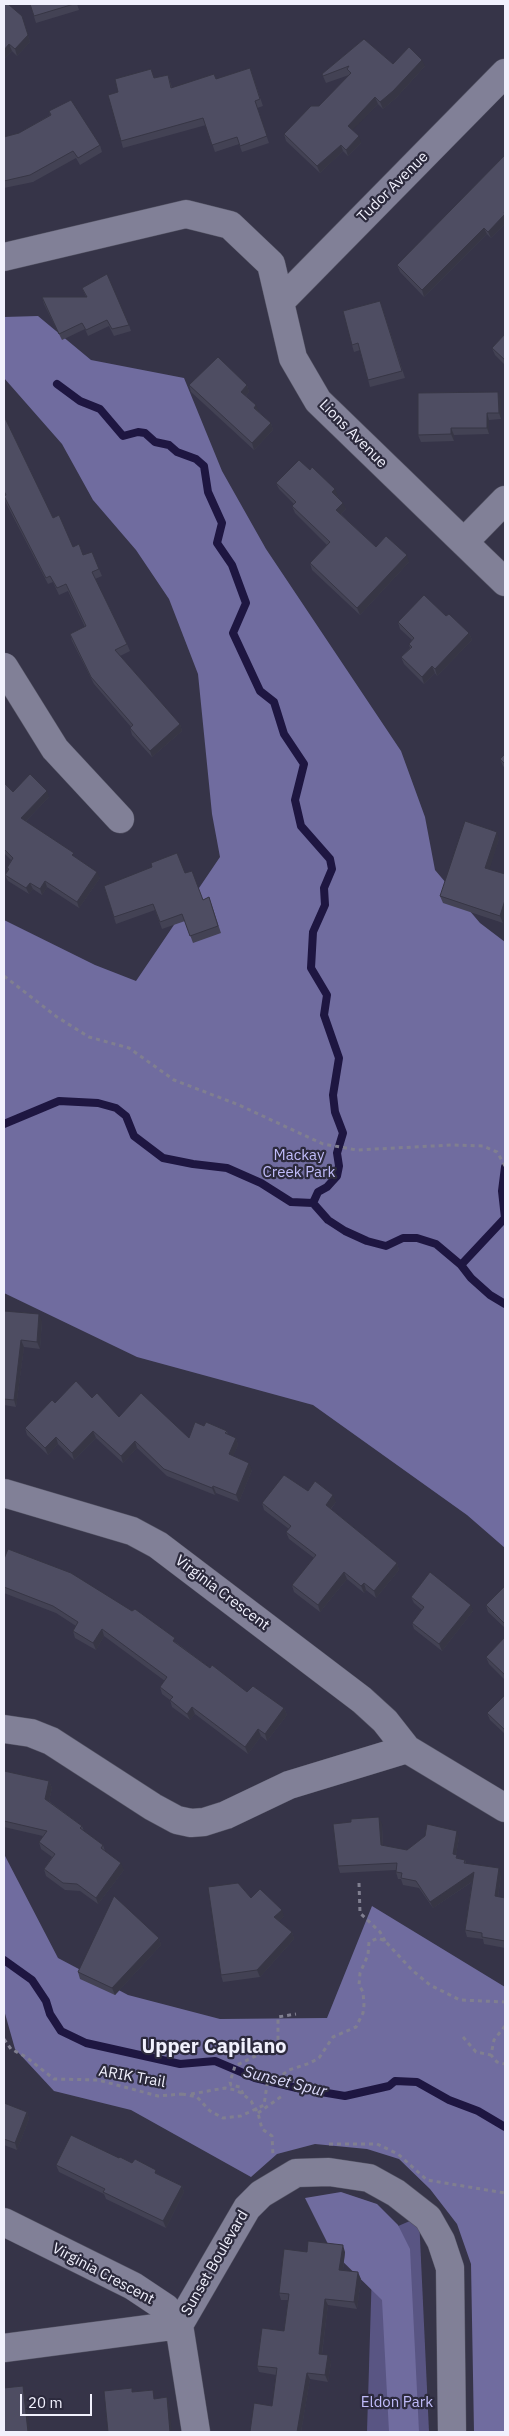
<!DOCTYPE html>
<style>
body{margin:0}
#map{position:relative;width:509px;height:2436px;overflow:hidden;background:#363448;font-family:"IBM Plex Sans",sans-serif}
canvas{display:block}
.frame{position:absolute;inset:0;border:5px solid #f1f1fd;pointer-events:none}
.scale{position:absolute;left:20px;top:2394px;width:72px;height:22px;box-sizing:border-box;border:2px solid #f1f1fd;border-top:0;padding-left:6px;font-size:15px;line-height:18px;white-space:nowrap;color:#f1f1fd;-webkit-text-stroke:4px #2c2a3d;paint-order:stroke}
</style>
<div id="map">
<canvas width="509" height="2436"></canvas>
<div class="frame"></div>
<div class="scale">20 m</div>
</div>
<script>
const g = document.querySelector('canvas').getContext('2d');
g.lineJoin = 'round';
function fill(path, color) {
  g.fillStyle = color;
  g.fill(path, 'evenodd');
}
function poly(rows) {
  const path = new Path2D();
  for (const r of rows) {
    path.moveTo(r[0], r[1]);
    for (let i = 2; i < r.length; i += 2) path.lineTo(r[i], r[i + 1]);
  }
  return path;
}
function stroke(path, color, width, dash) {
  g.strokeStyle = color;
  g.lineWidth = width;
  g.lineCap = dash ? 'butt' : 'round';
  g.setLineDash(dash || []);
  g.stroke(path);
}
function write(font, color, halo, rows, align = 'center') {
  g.font = font + ' "IBM Plex Sans",sans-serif';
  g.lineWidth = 4.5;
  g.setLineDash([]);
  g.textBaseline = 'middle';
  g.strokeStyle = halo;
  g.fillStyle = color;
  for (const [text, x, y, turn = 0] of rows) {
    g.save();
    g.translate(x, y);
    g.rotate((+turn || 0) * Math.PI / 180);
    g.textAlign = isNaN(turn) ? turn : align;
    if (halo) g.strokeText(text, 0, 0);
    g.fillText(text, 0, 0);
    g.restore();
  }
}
fill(poly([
 [419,2217,429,2432,367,2432,373,2237]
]), '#595583');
fill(poly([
 [38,316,91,360,184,378,222,471,266,549,401,751,425,817,435,870,480,923,505,942,505,1548,467,1515,313,1405,137,1357,4,1293,4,920,95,965,136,981,220,857,212,814,198,674,169,599,136,550,93,500,62,444,4,378,4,317],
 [4,1854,58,1958,128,1995,220,2019,327,2018,372,1906,505,1987,505,2432,474,2432,471,2264,457,2224,430,2189,399,2159,367,2149,315,2144,277,2154,251,2177,131,2110,54,2091,15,2049,4,2010],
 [341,2192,377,2204,398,2225,410,2249,419,2432,389,2432,382,2300,331,2250,305,2198]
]), '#706c9f');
stroke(poly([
 [57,384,80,401,100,409,123,436,138,432,145,433,155,442,169,445,177,452,196,459,204,466,208,492,222,523,217,543,232,565,246,603,233,633,260,691,274,702,284,734,304,764,295,800,301,826,330,859,332,869,324,888,325,905,313,932,311,968,327,995,324,1015,339,1058,333,1095,335,1112,343,1133,337,1153,339,1166,337,1176,327,1187,318,1192,313,1203],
 [4,1124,59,1101,98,1103,116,1108,126,1116,134,1136,163,1158,193,1164,227,1168,261,1183,291,1202,313,1203,328,1220,345,1231,367,1241,386,1246,403,1238,417,1238,436,1244,461,1265,471,1278,490,1295,505,1304],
 [461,1265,505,1218,502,1191,505,1167],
 [4,1960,32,1980,46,2001,50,2014,61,2031,86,2043,180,2064,215,2061,255,2078,297,2088,345,2096,389,2086,395,2081,417,2082,449,2100,478,2111,505,2127]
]), '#1e1641', 8);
const minor = poly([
 [4,257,186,214,230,225,271,264,293,358,318,401,505,582],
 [280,302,505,73],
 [464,542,505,500],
 [4,667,55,749,120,819],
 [4,1493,132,1531,158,1545,362,1700,385,1721,407,1749,505,1808],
 [4,1729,31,1733,51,1741,153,1807,177,1820,191,1823,204,1822,226,1815,289,1785,407,1749],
 [4,2222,133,2286,166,2308,179,2325,196,2432],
 [179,2325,247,2208,261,2194,296,2173,329,2172,369,2178,396,2193,428,2218,441,2241,450,2268,452,2432],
 [4,2348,179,2325]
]);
stroke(minor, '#545364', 29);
stroke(poly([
 [4,976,57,1017,89,1037,129,1048,174,1080,239,1105,323,1144,357,1150,452,1145,483,1146,497,1152,505,1166],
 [359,1883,360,1913,380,1932,385,1941],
 [505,2026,494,2040,491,2055,497,2062,505,2064],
 [463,2037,476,2052,491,2055],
 [4,2039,11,2049,26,2057,54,2079,98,2080,158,2096,182,2094],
 [182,2094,197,2097,210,2111,223,2118,241,2116,264,2105,268,2078,278,2078,289,2070,310,2063,319,2058,333,2037,356,2027,363,2013,364,2005,363,1992,359,1985,360,1973,368,1955,369,1942,378,1938,385,1941,412,1970,430,1985,460,2000,505,2002],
 [191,2094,225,2088,235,2090,243,2094,251,2101,258,2113,262,2129,272,2136,273,2156],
 [243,2094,240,2087,231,2085,230,2082,235,2066,264,2052,278,2041,278,2017,296,2014],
 [258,2113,282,2096],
 [329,2144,377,2144,398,2154,427,2180,505,2193]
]), '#807f90', 3, [4, 4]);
stroke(minor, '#818097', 28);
fill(poly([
 [30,4,77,4,79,10,36,23],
 [22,16,30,42,17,56,12,51,4,59],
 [364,39,393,64,425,66,396,98,383,109,378,104,352,130,361,143,348,156,343,151,320,173,286,141,284,134,319,106,349,75,326,83,322,74],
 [250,68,263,106,257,108,269,143,242,152,239,144,215,152,206,125,123,148,121,141,118,92,154,78,168,75,172,88,216,79],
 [49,111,100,145,102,152,80,165,76,158,33,182,4,188,4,137,19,133,50,115],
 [505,155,505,224,491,238,487,234,424,297,400,272,397,265],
 [82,288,129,325,131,331,114,336,109,326,88,336,85,329,62,340,44,304,42,297,86,297],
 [380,301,405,378,370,387,360,350,354,352,352,345],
 [505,334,505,365,495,355,492,348],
 [189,385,247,385,249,392,246,396,259,412,271,423,273,430,254,450,191,392],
 [501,399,501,419,489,420,489,434,454,435,454,441,421,442,418,435],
 [4,416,53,518,73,547,99,569,102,576,95,579,127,644,130,651,120,656,180,724,182,731,152,757,132,735,130,728,131,727,94,684,72,641,70,634,85,627,68,591,59,595,53,582,48,584,6,503,4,496,5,495,4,492],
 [276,483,338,496,337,497,346,509,341,514,376,547,409,562,360,615,312,570,310,563,327,545,295,513,292,506,294,504,279,489],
 [446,616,469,633,472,640,437,676,435,673,424,684,404,664,401,657,410,648,409,644,412,640,400,629,398,622],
 [505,754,505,768,503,766,500,759],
 [4,784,13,792,49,797,26,821,76,858,100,878,79,908,47,887,42,895,33,889,29,894,8,881,5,875,8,871,7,868,11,860,4,853],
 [499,839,489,869,503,923,443,903,440,896],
 [185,873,203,900,209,897,221,933,193,943,185,921,162,929,155,910,116,924,104,886],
 [4,1311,42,1321,40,1349,24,1347,16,1407,4,1405],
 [92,1398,119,1417,189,1438,204,1426,227,1431,228,1435,236,1438,238,1445,233,1456,252,1470,239,1502,216,1493,215,1495,167,1476,137,1448,123,1463,96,1438,74,1460,58,1444,48,1455,27,1435,25,1428,55,1403],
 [308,1491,336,1502,331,1509,397,1563,399,1570,376,1598,366,1590,364,1593,347,1579,320,1612,294,1592,292,1585,314,1558,289,1539,286,1532,289,1529,264,1510,262,1503],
 [4,1559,177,1643,210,1668,247,1692,284,1708,287,1715,267,1741,261,1736,248,1754,195,1714,190,1720,172,1707,170,1700,162,1694,160,1687,165,1681,104,1636,96,1650,75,1638,73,1631,76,1626,56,1613,4,1593],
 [505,1586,505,1628,488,1612,486,1605],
 [411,1597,473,1611,442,1651,414,1629,412,1623,422,1610,414,1603],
 [505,1637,505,1680,489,1664,486,1657],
 [505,1695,505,1734,490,1720,487,1713],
 [4,1771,49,1781,52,1788,49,1801,82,1826,84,1831,103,1845,105,1851,124,1870,98,1904,80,1891,65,1890,46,1876,44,1869,52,1857,41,1849,39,1842,43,1836,4,1827],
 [382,1824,383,1846,407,1850,459,1838,456,1855,458,1859,465,1860,466,1863,501,1875,498,1897,505,1898,505,1948,484,1944,483,1939,467,1937,465,1930,472,1882,433,1908,419,1888,403,1885,401,1879,398,1879,396,1872,396,1870,340,1873,338,1866],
 [251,1898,284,1916,279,1921,292,1932,294,1939,260,1977,223,1982,221,1975],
 [159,1938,161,1945,115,1995,80,1979,78,1972],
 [4,2103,27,2112,29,2119,17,2150,4,2145],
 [119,2158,132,2163,158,2174,182,2186,184,2192,166,2228,106,2199,104,2194,59,2172,56,2165],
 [307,2252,345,2252,343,2270,361,2279,357,2309,328,2305,322,2354,331,2362,328,2382,310,2379,301,2432,250,2432,272,2406,276,2375,259,2372,257,2366,284,2331,288,2300,281,2300,279,2293]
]), '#434254');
fill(poly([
 [22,16,30,42,17,56,15,49],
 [9,44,12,51,4,59,4,50],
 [422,60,425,66,396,98,383,109,380,102],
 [375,97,378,104,350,133,348,126],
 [359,136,361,143,348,156,346,150],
 [341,145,343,151,320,173,317,166],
 [505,211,505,224,491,238,488,232],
 [484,228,487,234,424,297,422,290],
 [247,385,249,392,243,399,241,392],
 [498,392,501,399,501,419,499,413],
 [256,405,259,412,254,408],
 [487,413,489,420,489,434,487,428],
 [271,423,273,430,254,450,252,443],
 [451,428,454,435,454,441,451,434],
 [335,489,338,496,335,499,332,492],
 [343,503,346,509,339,516,336,510],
 [407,555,409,562,360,615,357,608],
 [469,633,472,640,437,676,435,669],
 [432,666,435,673,424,684,422,677],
 [180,724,182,731,152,757,150,751],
 [47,791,49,797,23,824,21,818],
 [497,832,499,839,488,874,485,868],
 [97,872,100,878,79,908,77,902],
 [45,881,47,887,42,895,40,889],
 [30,883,33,889,29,894,26,888],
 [505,900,505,915,503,923,500,916],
 [39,1314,42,1321,40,1349,37,1342],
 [21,1340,24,1347,16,1407,14,1400],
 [93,1431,96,1438,74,1460,72,1453],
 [56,1437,58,1444,48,1455,45,1448],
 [236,1438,238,1445,231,1461,229,1454],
 [135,1441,137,1448,123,1463,121,1456],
 [249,1463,252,1470,239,1502,236,1495],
 [213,1486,216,1493,215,1495,212,1488],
 [333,1495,336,1502,328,1512,326,1505],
 [397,1563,399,1570,376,1598,374,1591],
 [344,1572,347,1579,320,1612,318,1605],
 [364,1583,366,1590,364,1593,361,1586],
 [471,1605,473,1611,442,1651,439,1644],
 [102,1629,104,1636,96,1650,93,1643],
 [192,1707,195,1714,190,1720,187,1714],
 [284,1708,287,1715,267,1741,265,1734],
 [258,1729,261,1736,248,1754,245,1747],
 [49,1781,52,1788,48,1805,45,1799],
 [379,1817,382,1824,383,1852,381,1845],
 [457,1831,459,1838,455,1861,453,1854],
 [121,1863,124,1870,98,1904,96,1898],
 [499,1868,501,1875,497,1903,495,1896],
 [474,1872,476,1879,433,1908,430,1902],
 [282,1910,284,1916,277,1924,274,1917],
 [292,1932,294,1939,260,1977,257,1970],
 [159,1938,161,1945,115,1995,112,1988],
 [27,2112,29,2119,17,2150,15,2143],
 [182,2186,184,2192,166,2228,163,2221],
 [343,2245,345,2252,342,2276,339,2270],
 [358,2272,361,2279,357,2309,354,2302],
 [325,2299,328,2305,321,2360,319,2354],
 [328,2355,331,2362,328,2382,325,2375],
 [307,2373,310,2379,301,2432,297,2432],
 [23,2386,25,2392,30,2432,28,2432],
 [167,2397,169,2404,172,2432,170,2432]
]), '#373645');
const building = poly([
 [4,4,8,4,22,16,28,35,15,49,9,44,4,50,4,4],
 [30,4,74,4,34,16,30,4],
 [364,39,393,64,409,47,422,60,393,91,380,102,375,97,348,126,359,136,346,150,341,145,317,166,284,134,311,106,319,106,351,73,347,69,349,66,323,76,322,74,364,39],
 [250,68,260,99,255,101,267,136,240,146,237,137,212,145,203,118,121,141,108,95,118,92,115,79,151,69,154,78,168,75,171,88,214,74,216,79,250,68],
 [71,100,100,145,78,158,73,151,30,175,4,181,4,137,19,133,51,115,49,111,71,100],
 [505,155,505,211,504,212,505,214,488,232,484,228,422,290,397,265,505,155],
 [107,274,129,325,112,329,107,320,86,330,82,323,59,334,42,297,87,297,82,288,107,274],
 [380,301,402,371,368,380,358,343,352,345,343,311,380,301],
 [505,334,505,360,492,348,505,334],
 [218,357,247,385,241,392,256,405,254,408,271,423,252,443,189,385,218,357],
 [498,392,499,413,487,413,487,428,451,428,451,434,418,435,418,393,498,392],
 [4,416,53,518,59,515,73,547,79,544,83,555,92,552,99,569,92,572,127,644,115,650,180,724,150,751,130,728,133,725,91,677,70,634,86,626,66,584,57,588,50,576,46,578,4,496,6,495,4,491,4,416],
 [299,460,310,470,312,467,335,489,332,492,343,503,336,510,376,547,386,536,407,555,357,608,310,563,330,542,292,506,296,502,276,483,299,460],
 [424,595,446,616,449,614,469,633,435,669,432,666,422,677,401,657,412,647,409,644,414,638,398,622,424,595],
 [505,754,505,764,500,759,505,754],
 [30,774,47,791,21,818,74,853,72,855,97,872,77,902,45,881,40,889,30,883,26,888,5,875,9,869,7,868,13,858,4,849,4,783,13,792,30,774],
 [465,821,497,832,485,868,505,874,505,900,500,916,440,896,465,821],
 [177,853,185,873,192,871,203,900,209,897,218,926,190,936,182,914,160,922,153,904,114,917,104,886,152,867,151,863,177,853],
 [4,1311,39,1314,37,1342,21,1340,14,1400,4,1399,4,1311],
 [76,1381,92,1398,97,1393,119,1417,141,1393,189,1438,195,1422,204,1426,206,1422,227,1431,225,1433,236,1438,229,1454,249,1463,236,1495,213,1486,212,1488,164,1469,135,1441,121,1456,93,1431,72,1453,56,1437,45,1448,25,1428,52,1400,55,1403,76,1381],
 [284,1475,308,1491,315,1481,333,1495,326,1505,397,1563,374,1591,364,1583,361,1586,344,1572,318,1605,292,1585,316,1555,286,1532,291,1526,262,1503,284,1475],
 [8,1549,71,1573,132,1611,135,1609,175,1638,173,1641,210,1668,212,1665,247,1692,253,1686,284,1708,265,1734,258,1729,245,1747,192,1707,187,1714,170,1700,173,1697,160,1687,167,1677,102,1629,93,1643,73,1631,78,1622,53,1606,4,1587,4,1559,8,1549],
 [430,1572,471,1605,439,1644,412,1623,424,1607,411,1597,430,1572],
 [505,1586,505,1624,486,1605,505,1586],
 [505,1637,505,1675,486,1657,505,1637],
 [505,1695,505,1730,487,1713,505,1695],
 [4,1771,49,1781,45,1799,82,1826,80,1828,103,1845,101,1848,121,1863,96,1898,77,1884,63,1883,44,1869,55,1854,39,1842,47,1831,4,1821,4,1771],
 [379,1817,381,1845,407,1850,425,1836,427,1824,457,1831,453,1854,457,1855,456,1858,465,1860,464,1863,499,1868,495,1896,505,1898,505,1941,482,1937,482,1933,465,1930,474,1872,430,1902,416,1881,401,1878,402,1873,396,1872,397,1863,338,1866,333,1824,351,1822,351,1819,379,1817],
 [238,1883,251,1898,260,1889,282,1910,274,1917,292,1932,257,1970,221,1975,208,1887,238,1883],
 [114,1896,159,1938,112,1988,78,1972,114,1896],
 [4,2103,27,2112,15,2143,4,2139,4,2103],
 [71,2135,119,2158,120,2157,132,2163,135,2159,156,2170,155,2173,182,2186,163,2221,103,2192,105,2189,56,2165,71,2135],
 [308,2241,343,2245,339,2270,358,2272,354,2302,325,2299,319,2354,328,2355,325,2375,307,2373,297,2432,250,2432,254,2403,272,2406,277,2368,257,2366,262,2328,284,2331,289,2294,279,2293,284,2249,307,2252,308,2241],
 [23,2386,28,2432,4,2432,4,2388,23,2386],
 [132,2388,132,2392,153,2390,154,2399,167,2397,170,2432,108,2432,104,2391,132,2388]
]);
fill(building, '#4e4d62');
stroke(building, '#373645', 1);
write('15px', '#f1f1fd', '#2c2a3d', [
 ["Tudor Avenue",393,187,-45],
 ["Lions Avenue",353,434,45],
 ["Virginia Crescent",222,1593,37],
 ["ARIK Trail",132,2077,10],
 ["Sunset Boulevard",215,2263,-60],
 ["Virginia Crescent",103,2274,28]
]);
write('15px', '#c0bcfa', '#2c2a3d', [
 ["Mackay",299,1156],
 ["Creek Park",299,1173],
 ["Eldon Park",397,2403]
]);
write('italic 16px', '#dcdbfb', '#2c2a3d', [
 ["Sunset Spur",285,2082,14]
]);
write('bold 20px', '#f1f1fd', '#2c2a3d', [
 ["Upper Capilano",214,2047]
]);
</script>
